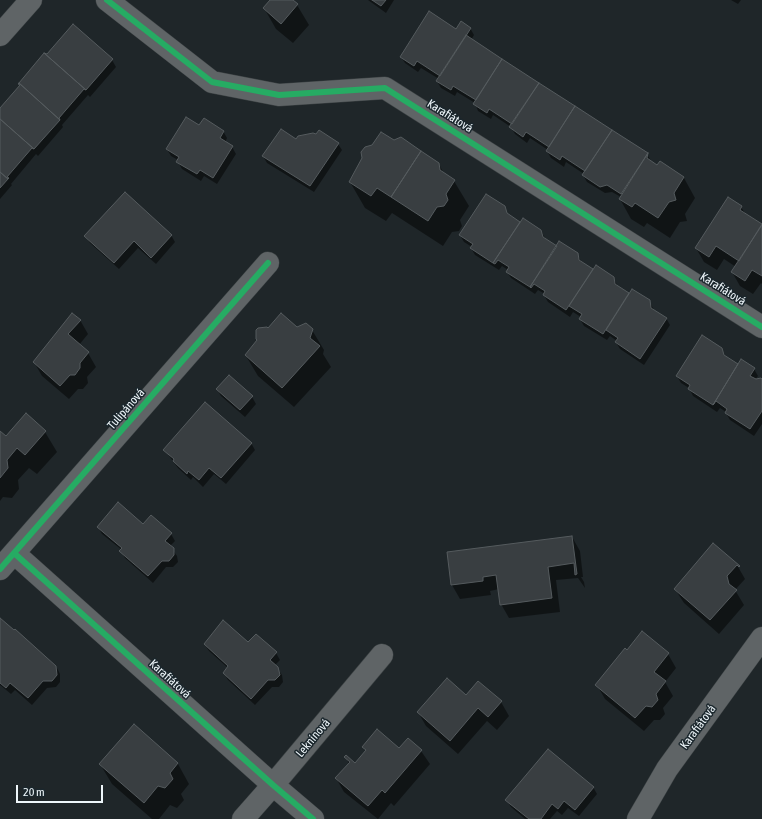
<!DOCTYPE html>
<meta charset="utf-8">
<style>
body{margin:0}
#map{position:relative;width:762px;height:819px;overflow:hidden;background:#1f2629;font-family:"Asap Condensed",sans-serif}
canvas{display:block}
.scale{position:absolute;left:16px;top:785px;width:87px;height:18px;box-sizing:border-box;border:2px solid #eef6fa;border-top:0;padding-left:5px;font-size:12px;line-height:14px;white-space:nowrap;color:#eef6fa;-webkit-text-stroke:3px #1b272d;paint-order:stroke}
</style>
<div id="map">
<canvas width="762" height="819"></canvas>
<div class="scale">20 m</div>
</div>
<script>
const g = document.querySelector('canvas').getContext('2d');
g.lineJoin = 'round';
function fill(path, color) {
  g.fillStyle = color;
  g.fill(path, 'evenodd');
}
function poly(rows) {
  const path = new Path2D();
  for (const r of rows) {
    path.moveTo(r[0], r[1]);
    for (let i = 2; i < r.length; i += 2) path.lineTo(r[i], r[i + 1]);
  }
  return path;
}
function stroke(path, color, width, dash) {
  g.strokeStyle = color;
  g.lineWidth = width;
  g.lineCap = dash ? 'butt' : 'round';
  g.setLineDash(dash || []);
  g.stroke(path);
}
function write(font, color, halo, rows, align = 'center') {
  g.font = font + ' "Asap Condensed",sans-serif';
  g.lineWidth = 3;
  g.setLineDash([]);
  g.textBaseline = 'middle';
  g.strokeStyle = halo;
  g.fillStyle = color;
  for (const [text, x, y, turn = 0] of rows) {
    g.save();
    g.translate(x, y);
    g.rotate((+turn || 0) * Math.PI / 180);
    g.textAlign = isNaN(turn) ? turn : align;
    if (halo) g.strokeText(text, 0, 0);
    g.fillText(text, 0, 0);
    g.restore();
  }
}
fill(poly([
 [272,0,291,0,297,5,309,25,293,43,276,29,264,8],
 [368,0,394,0,386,13],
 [731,0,741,0,738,4],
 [470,28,474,35,471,40,647,154,651,161,657,166,660,162,684,178,695,198,685,214,687,221,680,222,670,238,647,223,644,227,631,219,620,199,621,197,612,192,605,193,587,182,583,175,584,174,566,162,564,167,551,158,547,151,548,150,530,138,527,143,515,134,511,127,493,115,491,119,478,111,475,103,457,92,455,96,441,88,437,81,439,79,421,68,418,72,405,63,401,57,457,31],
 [112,60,116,67,90,97,88,95,62,125,63,127,38,156,36,154,11,184,12,185,0,199,0,109,20,86,19,84],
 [199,127,223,131,227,138,225,143,232,147,236,154,217,184,204,176,201,181,182,169,178,162,178,160,171,156,167,149],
 [297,141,338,144,342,150,314,192,267,163,263,156],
 [394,141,439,164,444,174,454,181,469,206,460,220,462,226,459,231,452,232,443,246,392,213,386,221,365,208,350,182],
 [504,207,509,216,520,223,541,231,545,238,557,247,577,254,582,263,593,271,613,277,618,287,630,294,649,301,654,310,666,318,670,325,644,365,620,349,616,342,617,341,610,336,607,340,584,326,580,319,581,317,573,312,570,317,548,302,544,295,545,294,538,290,535,294,511,278,507,272,508,270,502,266,499,270,475,255,471,248,472,247,464,242,460,235],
 [741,207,746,215,762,225,762,284,761,283,753,294,740,286,732,272,736,267,724,259,717,270,704,262,696,248],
 [171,235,175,242,156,264,138,248,119,269,90,243,86,237],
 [80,320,88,334,79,345,88,353,96,367,87,377,88,383,83,389,78,389,69,399,42,376,34,362],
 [297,328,312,330,324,350,323,354,331,367,294,407,258,376,246,356,268,330],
 [721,348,726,357,739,365,754,369,758,376,755,380,762,380,762,424,754,436,730,420,726,413,726,412,720,408,717,412,693,396,689,388,681,383,677,376],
 [217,389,252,397,256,404,245,417,221,396],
 [0,432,6,437,45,432,57,452,37,474,29,468,18,480,19,489,12,498,3,497,0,501],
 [251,443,255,450,226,484,214,474,203,487,193,477,191,480,178,468,165,450],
 [151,516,171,534,175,541,170,546,177,556,178,562,173,567,166,567,153,583,125,558,121,551,122,550,102,534,98,527,143,525],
 [572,537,580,551,583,577,581,577,584,582,585,588,578,578,556,580,560,612,509,618,501,604,499,589,490,591,491,595,460,599,452,585],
 [737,565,745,579,735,590,744,605,719,634,684,603,675,589],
 [0,620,56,666,60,674,60,682,56,687,47,688,32,705,15,690,11,694,0,685],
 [248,644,276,653,280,660,275,665,282,675,283,682,279,687,272,687,255,705,228,680,224,673,228,668,209,651,205,645],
 [627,651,668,654,676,668,665,682,673,696,663,708,665,714,660,720,654,720,644,731,605,699,597,685],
 [466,696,501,702,509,716,497,730,487,721,458,754,426,726,418,712],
 [134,725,178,764,189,784,181,794,184,800,177,808,170,805,159,819,152,819,112,784,100,764],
 [364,747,421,751,430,764,394,806,391,803,378,819,344,792,336,778,349,764,346,757,355,764,366,751],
 [593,787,597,794,579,816,568,808,562,815,557,811,550,819,525,819,511,807,507,800]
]), '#0007');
const building = poly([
 [270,0,293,0,298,4,281,24,263,8,270,0],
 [372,0,386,0,381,6,372,0],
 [429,11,456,29,461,21,471,28,440,76,417,61,414,66,400,57,429,11],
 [73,24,113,59,86,90,44,53,47,54,73,24],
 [466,35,502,59,476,100,453,86,451,90,436,81,466,35],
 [44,53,86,90,84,89,59,118,60,120,19,83,44,53],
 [502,59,539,83,512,124,489,109,487,113,473,104,502,59],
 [19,83,60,120,34,149,0,119,0,108,20,85,18,84,19,83],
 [539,83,575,106,549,147,526,132,523,137,509,127,539,83],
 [575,106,612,130,585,171,562,156,560,160,546,151,575,106],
 [186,117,199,125,204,118,224,131,220,138,233,146,213,178,200,170,197,174,176,162,179,157,166,149,186,117],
 [0,119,34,149,32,148,7,177,9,178,8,179,0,172,0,119],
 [281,129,296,139,298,136,313,133,316,134,319,130,339,143,310,186,262,156,281,129],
 [612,130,648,153,621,194,607,185,600,187,582,175,612,130],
 [381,132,394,140,401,137,421,151,391,197,377,188,371,196,349,182,362,158,361,152,365,147,372,145,381,132],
 [421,151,439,163,440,170,455,180,446,194,448,200,444,206,437,207,428,221,391,197,421,151],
 [648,153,647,158,657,165,660,161,684,177,674,193,676,200,669,202,658,218,635,203,632,207,619,199,648,153],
 [0,172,8,179,0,188,0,172],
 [125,192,172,235,151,258,134,241,114,263,84,236,125,192],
 [486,194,505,206,507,213,520,222,493,263,470,248,473,244,459,235,486,194],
 [728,197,742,206,740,210,762,224,739,261,716,246,709,257,695,248,728,197],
 [523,218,541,230,543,237,557,246,530,287,506,272,509,267,498,260,495,264,493,263,523,218],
 [762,225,762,276,752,270,745,281,731,272,762,225],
 [559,241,578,253,579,260,593,269,566,310,543,295,545,291,534,284,531,288,530,287,559,241],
 [596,265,614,277,615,284,629,293,603,334,579,319,582,314,569,306,596,265],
 [632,289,650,300,651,308,667,318,640,359,615,342,618,338,606,330,632,289],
 [72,313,81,320,68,334,89,352,80,363,80,368,75,375,70,375,60,386,33,362,72,313],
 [281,313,297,327,306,323,313,329,310,338,320,346,282,388,245,355,257,340,256,339,256,330,258,328,267,327,268,328,281,313],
 [702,335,722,348,724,355,738,364,713,405,688,389,690,385,676,376,702,335],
 [741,359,755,368,750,376,756,379,761,378,762,379,762,411,750,429,725,413,727,409,716,401,713,405,741,359],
 [229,375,253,396,240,410,216,389,229,375],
 [205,402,252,443,221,478,209,468,199,480,188,471,187,474,173,461,174,459,163,450,205,402],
 [26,413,46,431,25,455,17,448,7,460,8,468,0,478,0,431,6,436,26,413],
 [118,502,143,524,151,515,172,533,165,541,174,548,174,555,169,561,162,561,148,576,119,551,122,548,97,527,118,502],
 [572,536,577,574,575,575,574,563,548,567,552,598,500,605,496,575,483,577,483,581,451,585,447,552,572,536],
 [713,543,740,566,739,567,737,565,727,576,729,584,737,590,710,620,674,589,713,543],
 [0,618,14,630,15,629,56,666,57,675,52,681,43,681,28,698,10,683,6,688,0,683,0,618],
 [223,620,248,642,256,634,277,652,270,660,278,667,280,675,275,680,268,680,251,699,223,673,228,666,204,644,223,620],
 [642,631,669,653,654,672,666,681,656,694,658,700,652,707,646,706,635,718,595,685,625,648,627,650,642,631],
 [447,678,466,695,478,681,502,701,488,717,478,708,450,741,417,712,447,678],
 [134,724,178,763,170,773,173,779,165,788,158,786,144,803,99,764,134,724],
 [377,729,399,748,408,738,422,750,385,793,382,790,368,806,335,778,350,762,344,757,346,755,355,763,366,750,362,747,377,729],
 [548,749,594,787,575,810,564,801,558,809,552,804,541,819,529,819,505,800,548,749]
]);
fill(building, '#393e41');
stroke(building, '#555b5e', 1);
const minor = poly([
 [107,0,212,82,279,95,385,88,762,327],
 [0,35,31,0],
 [14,553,273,785,313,819],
 [0,569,268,263],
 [243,819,273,785,382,655],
 [638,819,667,769,762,638]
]);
stroke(minor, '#3b4143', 23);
stroke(minor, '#5f6466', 22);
stroke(poly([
 [107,0,212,82,279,95,385,88,762,327],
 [14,553,273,785,313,819],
 [0,569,268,263]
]), '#26ab63', 6);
write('12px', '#eef6fa', '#1b272d', [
 ["Karafiátová",450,116,32],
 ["Karafiátová",723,289,32],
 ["Tulipánová",126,409,-49],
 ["Karafiátová",170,679,42],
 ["Karafiátová",698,727,-54],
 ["Leknínová",313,738,-50]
]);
</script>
